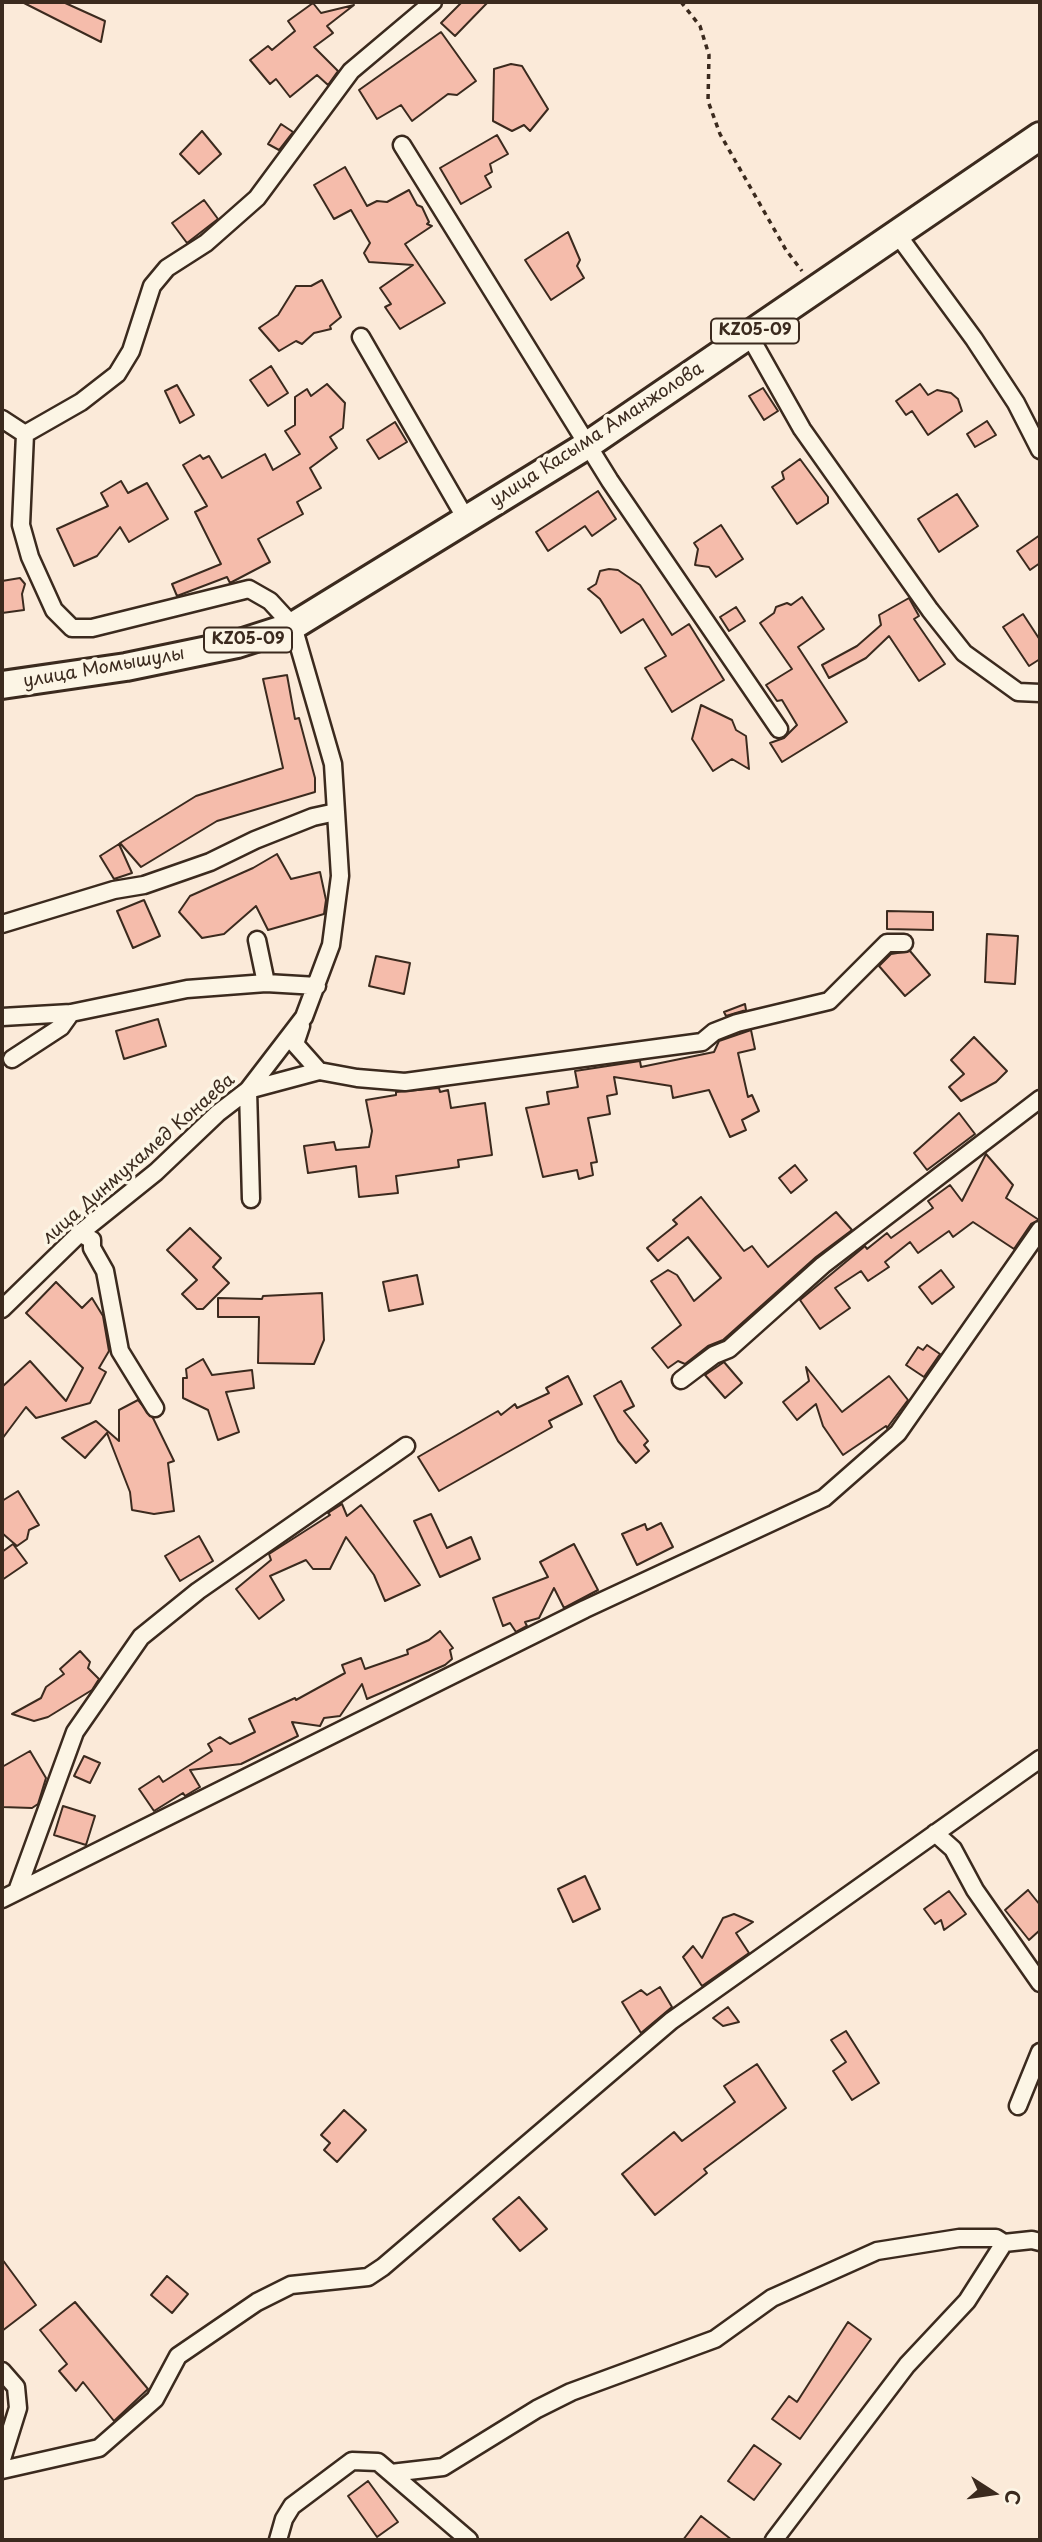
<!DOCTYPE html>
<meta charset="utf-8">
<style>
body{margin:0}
#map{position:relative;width:1042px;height:2542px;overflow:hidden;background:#fbead9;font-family:"Playpen Sans",sans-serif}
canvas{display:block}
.frame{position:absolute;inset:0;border:4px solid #3b2a1e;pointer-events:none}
.north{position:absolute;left:958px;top:2458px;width:70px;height:70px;-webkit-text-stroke:5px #fcf5e5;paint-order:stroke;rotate:102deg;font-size:19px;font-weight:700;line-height:28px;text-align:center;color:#3b2a1e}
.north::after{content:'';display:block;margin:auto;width:24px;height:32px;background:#3b2a1e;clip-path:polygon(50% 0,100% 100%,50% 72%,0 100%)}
</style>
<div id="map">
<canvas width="1042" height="2542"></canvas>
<div class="frame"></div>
<div class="north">С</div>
</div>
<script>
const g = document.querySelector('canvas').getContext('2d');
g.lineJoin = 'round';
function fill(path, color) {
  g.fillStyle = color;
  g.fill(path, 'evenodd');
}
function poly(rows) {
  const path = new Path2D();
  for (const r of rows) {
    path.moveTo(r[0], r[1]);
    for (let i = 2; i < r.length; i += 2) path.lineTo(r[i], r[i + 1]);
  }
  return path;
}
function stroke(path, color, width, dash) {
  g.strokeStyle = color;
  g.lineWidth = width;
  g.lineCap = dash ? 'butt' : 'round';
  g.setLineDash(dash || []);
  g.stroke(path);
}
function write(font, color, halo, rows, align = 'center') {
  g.font = font + ' "Playpen Sans",sans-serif';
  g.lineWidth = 7;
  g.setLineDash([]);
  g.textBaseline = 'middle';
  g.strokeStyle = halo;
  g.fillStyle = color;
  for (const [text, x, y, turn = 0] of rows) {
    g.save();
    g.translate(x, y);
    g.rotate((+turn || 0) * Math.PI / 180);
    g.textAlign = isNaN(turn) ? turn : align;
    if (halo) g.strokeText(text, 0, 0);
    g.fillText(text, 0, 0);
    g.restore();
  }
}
const building = poly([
 [22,2,63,2,105,21,101,42,22,2],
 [462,2,488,2,455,36,441,23,462,2],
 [313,3,321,13,354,5,327,26,333,33,314,47,338,71,328,85,317,75,290,97,276,79,270,84,250,60,268,46,272,50,295,31,288,21,313,3],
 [441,32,476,81,457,95,448,94,412,121,401,105,377,119,359,90,441,32],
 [511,64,522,66,548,109,530,131,524,125,512,131,493,121,494,69,511,64],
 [281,124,293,132,279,150,268,144,281,124],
 [202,131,221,154,199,174,180,154,202,131],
 [497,135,508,154,490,164,492,172,485,176,491,187,461,204,440,168,497,135],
 [345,167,367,206,377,201,387,202,409,190,417,205,422,207,429,222,427,224,432,226,405,244,445,303,400,329,385,307,391,304,380,288,413,265,369,262,364,253,370,243,351,210,334,219,314,185,345,167],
 [204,200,218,219,187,243,172,223,204,200],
 [568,232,580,260,577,266,584,278,551,300,525,260,568,232],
 [322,280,341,317,330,326,331,329,314,333,302,344,296,341,279,351,259,328,278,315,296,286,311,286,322,280],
 [271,366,288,393,268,406,250,380,271,366],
 [327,384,345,403,343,428,330,437,337,448,310,468,321,488,297,502,303,514,258,539,270,562,230,583,227,577,177,596,172,584,221,564,195,512,207,506,183,465,200,455,203,459,209,456,222,478,265,454,273,470,300,454,285,431,295,425,295,397,307,389,311,396,327,384],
 [920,384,928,395,937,390,951,393,958,399,962,411,928,435,912,411,906,415,896,401,920,384],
 [177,385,194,415,180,423,165,391,177,385],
 [763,388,778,411,764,420,749,396,763,388],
 [987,421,996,435,975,447,967,434,987,421],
 [395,422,407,442,379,459,367,440,395,422],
 [800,459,828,497,828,503,797,524,772,487,784,479,782,472,800,459],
 [121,481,128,493,147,483,168,519,129,542,120,527,97,556,74,566,57,529,108,506,101,493,121,481],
 [598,491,616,519,592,536,585,526,548,551,536,532,598,491],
 [957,494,978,526,939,552,918,519,957,494],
 [721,525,743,559,716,577,709,567,695,565,698,549,694,543,721,525],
 [1040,535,1040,563,1030,570,1017,551,1040,535],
 [609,569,618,570,640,585,672,635,689,624,724,680,672,712,645,668,666,656,643,619,621,633,600,599,588,589,596,584,600,571,609,569],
 [20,578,25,584,22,594,24,610,2,613,2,581,20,578],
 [802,597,824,629,798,647,847,722,782,762,770,743,784,738,797,725,782,700,777,701,766,685,792,669,760,623,774,613,776,607,787,603,791,605,802,597],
 [909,598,919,616,914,619,945,664,919,681,889,636,866,658,829,678,822,665,857,646,881,625,879,615,909,598],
 [736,607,745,621,729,631,720,617,736,607],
 [1023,614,1040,640,1040,659,1029,666,1003,627,1023,614],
 [287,675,295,719,299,718,315,778,315,792,217,821,141,867,120,843,196,796,283,768,263,679,287,675],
 [701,705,732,720,736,730,746,736,749,769,732,759,713,771,692,739,701,705],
 [119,844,132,873,114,879,100,856,119,844],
 [277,854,291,879,320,872,326,900,324,914,268,930,256,906,224,934,202,938,179,912,190,896,253,868,277,854],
 [144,900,160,936,133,948,117,911,144,900],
 [887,911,933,912,933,930,887,929,887,911],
 [987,934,1018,936,1015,984,985,982,987,934],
 [910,951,930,975,905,996,879,966,891,954,910,951],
 [376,956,410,963,404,994,369,986,376,956],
 [745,1004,746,1010,726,1016,724,1012,745,1004],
 [158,1019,166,1046,124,1059,116,1031,158,1019],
 [751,1030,755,1049,738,1053,748,1097,752,1095,759,1111,742,1120,746,1130,730,1137,709,1090,673,1098,671,1086,614,1077,617,1094,607,1096,610,1114,588,1118,597,1162,591,1163,593,1175,579,1179,577,1170,543,1177,526,1108,549,1104,547,1092,578,1087,575,1071,640,1061,641,1067,714,1052,719,1041,751,1030],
 [974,1037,1007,1071,996,1082,961,1101,949,1087,964,1074,951,1060,974,1037],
 [439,1088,440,1092,448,1090,451,1108,485,1103,492,1155,458,1160,459,1167,396,1176,398,1193,359,1197,356,1166,308,1173,304,1146,334,1142,336,1150,369,1147,372,1131,366,1100,396,1095,396,1092,439,1088],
 [959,1113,975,1134,927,1170,914,1153,959,1113],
 [986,1154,1013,1185,1006,1198,1039,1220,1031,1224,1014,1249,973,1222,953,1237,949,1231,918,1253,910,1242,885,1262,889,1267,868,1281,861,1271,835,1288,850,1308,820,1329,800,1300,865,1246,867,1249,887,1233,891,1238,933,1208,928,1201,950,1185,962,1201,986,1154],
 [795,1165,807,1180,791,1193,779,1178,795,1165],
 [701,1197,744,1251,752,1246,768,1267,836,1212,852,1230,816,1257,723,1340,708,1346,685,1364,678,1361,668,1368,652,1348,681,1325,651,1281,668,1270,677,1275,694,1301,721,1278,688,1237,658,1261,647,1248,677,1224,673,1220,701,1197],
 [190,1228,221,1258,213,1267,229,1283,203,1309,197,1309,182,1294,197,1280,167,1250,190,1228],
 [941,1270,954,1287,932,1304,919,1287,941,1270],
 [417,1275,423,1304,389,1311,383,1282,417,1275],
 [56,1282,82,1308,92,1298,103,1316,109,1351,99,1368,106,1372,90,1403,36,1418,26,1407,2,1439,2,1387,30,1361,66,1401,83,1368,26,1313,56,1282],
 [322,1293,324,1340,314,1364,258,1363,259,1317,218,1317,218,1298,262,1299,263,1296,322,1293],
 [927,1345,940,1354,924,1377,906,1365,918,1347,923,1350,927,1345],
 [203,1359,212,1375,252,1370,254,1388,226,1392,239,1432,218,1440,208,1410,183,1398,183,1378,187,1378,186,1369,203,1359],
 [724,1362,742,1383,725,1398,705,1375,724,1362],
 [806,1367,842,1412,889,1376,908,1400,887,1428,886,1426,843,1455,823,1426,816,1404,797,1420,783,1402,809,1381,806,1367],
 [568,1376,582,1404,549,1421,552,1427,439,1491,418,1457,498,1411,501,1415,515,1404,517,1408,549,1393,546,1388,568,1376],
 [621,1381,634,1406,624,1411,648,1441,644,1445,649,1451,636,1463,618,1441,594,1396,621,1381],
 [138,1400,153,1418,174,1461,168,1463,174,1511,154,1514,132,1510,130,1492,107,1433,85,1458,62,1438,96,1421,119,1441,119,1410,138,1400],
 [18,1491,39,1525,29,1530,27,1539,17,1546,2,1533,2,1501,18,1491],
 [342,1504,347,1516,361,1505,420,1585,385,1601,374,1575,346,1537,330,1569,313,1569,306,1560,270,1576,284,1600,259,1619,236,1589,271,1560,269,1554,330,1515,328,1513,342,1504],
 [431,1514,447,1548,471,1537,480,1559,440,1577,414,1521,431,1514],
 [661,1523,673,1547,637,1565,622,1534,645,1524,647,1530,661,1523],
 [199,1536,213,1561,180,1581,165,1556,199,1536],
 [13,1544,27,1563,2,1580,2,1552,13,1544],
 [574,1544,598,1590,564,1608,554,1588,539,1618,525,1622,527,1626,516,1632,510,1623,503,1626,493,1598,548,1577,540,1562,574,1544],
 [440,1631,453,1648,450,1650,452,1659,445,1665,367,1699,362,1684,340,1716,324,1718,320,1726,292,1722,298,1736,241,1764,190,1770,200,1787,185,1796,183,1793,154,1811,139,1789,159,1776,163,1782,212,1751,208,1744,220,1737,230,1744,255,1732,249,1719,295,1698,296,1700,345,1673,342,1665,361,1658,365,1669,408,1654,407,1650,429,1640,440,1631],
 [80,1651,90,1662,88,1668,99,1679,92,1690,48,1717,34,1721,12,1714,41,1698,46,1687,64,1674,60,1669,80,1651],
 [30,1751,46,1778,38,1804,32,1808,2,1807,2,1767,30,1751],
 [84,1756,100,1763,90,1783,74,1776,84,1756],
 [63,1806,95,1816,86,1845,54,1835,63,1806],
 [585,1876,600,1909,573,1922,558,1889,585,1876],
 [1028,1890,1040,1905,1040,1930,1029,1940,1005,1910,1028,1890],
 [949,1891,966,1914,944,1930,941,1920,935,1924,924,1909,949,1891],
 [734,1914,753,1922,736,1933,749,1953,702,1986,683,1957,693,1946,702,1958,723,1918,734,1914],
 [660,1987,672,2007,641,2033,622,2002,641,1990,647,1995,660,1987],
 [728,2007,739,2022,723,2026,713,2018,728,2007],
 [846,2031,879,2083,852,2100,833,2071,846,2062,831,2040,846,2031],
 [757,2064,786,2108,704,2169,707,2173,655,2215,622,2174,674,2132,682,2141,735,2102,724,2086,757,2064],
 [344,2110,366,2130,337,2162,324,2150,330,2143,321,2135,344,2110],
 [519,2197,547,2229,520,2251,493,2219,519,2197],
 [2,2259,36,2305,2,2331,2,2259],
 [167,2276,188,2294,172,2313,151,2295,167,2276],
 [75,2302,148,2389,114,2421,83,2382,76,2391,59,2371,67,2364,40,2330,75,2302],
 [848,2322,871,2339,800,2439,772,2419,789,2396,797,2402,848,2322],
 [754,2445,781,2464,754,2500,728,2481,754,2445],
 [368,2481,398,2522,377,2537,348,2496,368,2481],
 [701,2516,732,2540,683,2540,701,2516]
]);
fill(building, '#f5bcab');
stroke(building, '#3b2a1e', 2);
const street = poly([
 [402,145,610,481,779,729],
 [897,234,974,339,1016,403,1040,450],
 [749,335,802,429,930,610,964,653,1018,692,1040,693],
 [361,337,466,519],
 [2,419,25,434],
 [2,924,114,890,144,885,210,862,255,840,313,817,336,812],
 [257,940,266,983],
 [2,1017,71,1013,187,989,266,983,317,986],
 [301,1026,295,1044,319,1071],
 [12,1059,61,1027,71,1013],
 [251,1199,248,1090,319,1071,357,1078,405,1082,702,1042,714,1032,737,1023,829,1001,887,943,904,943],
 [80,1233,92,1240,92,1248,105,1271,120,1351,155,1408],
 [2,1309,80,1233,156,1172,218,1113,248,1090,304,1017,331,945,340,876,333,764,293,626,270,601,249,589,92,628,72,628,54,610,30,557,21,525,25,434,81,402,117,374,131,351,152,286,167,268,206,243,257,198,351,71,433,2],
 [681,1380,714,1355,729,1349,823,1265,1040,1099],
 [935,1833,953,1849,975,1890,1040,1983],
 [17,1891,75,1732,141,1637,198,1591,406,1446],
 [2,1899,585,1609,824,1498,898,1433,1040,1230],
 [1018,2106,1040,2052],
 [1004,2243,1032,2240,1040,2242],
 [2,2371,16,2387,18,2408,2,2459],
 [2,2470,99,2448,155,2399,178,2356,257,2302,291,2285,368,2277,383,2267,671,2021,1040,1759],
 [391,2473,443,2467,537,2409,571,2392,715,2339,772,2298,877,2251,959,2238,996,2238,1004,2243,967,2301,907,2365,774,2540],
 [278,2540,284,2519,292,2506,352,2461,378,2462,469,2540]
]);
const primary = poly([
 [2,685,126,667,237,644,293,626,589,444,1040,136]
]);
stroke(street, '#3b2a1e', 21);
stroke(primary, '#3b2a1e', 32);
stroke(poly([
 [681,2,700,26,709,55,708,101,720,134,786,250,802,271]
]), '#3b2a1e', 3.5, [5, 5]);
stroke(street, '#fcf5e5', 16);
stroke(primary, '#fcf5e5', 26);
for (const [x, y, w] of [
 [755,331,88],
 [248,640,88]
]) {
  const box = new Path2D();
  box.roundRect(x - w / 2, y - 12.5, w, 25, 5);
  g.fillStyle = '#fcf5e5';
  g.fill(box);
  stroke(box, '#3b2a1e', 2);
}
write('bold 16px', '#3b2a1e', null, [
 ["KZ05-09",755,331],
 ["KZ05-09",248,640]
]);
write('18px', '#3b2a1e', '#fcf5e5', [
 ["улица Касыма Аманжолова",597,435,-33],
 ["улица Момышулы",104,668,-10],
 ["лица Динмухамед Конаева",139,1159,-41]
]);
</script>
